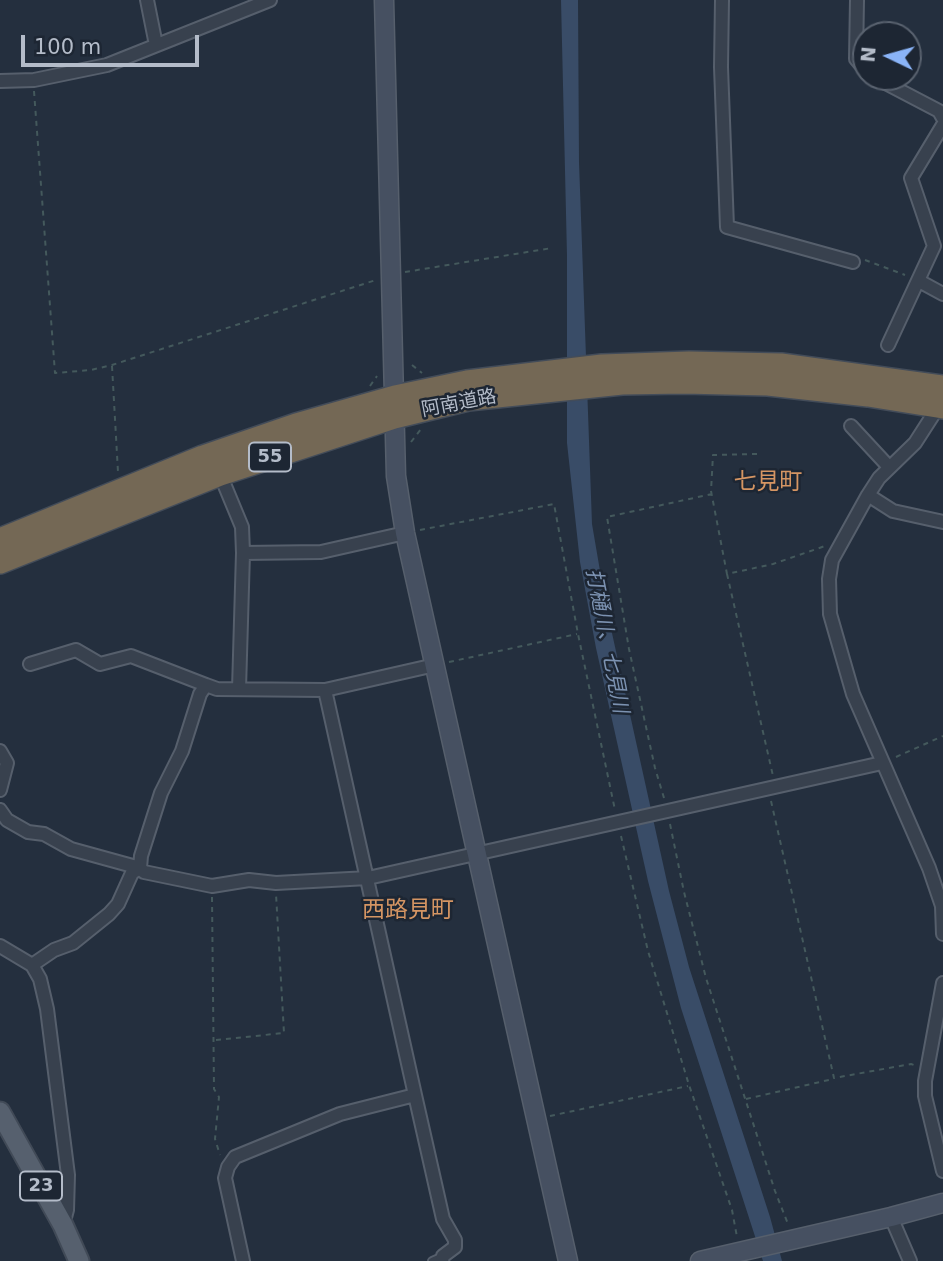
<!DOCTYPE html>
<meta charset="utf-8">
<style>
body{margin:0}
#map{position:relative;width:943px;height:1261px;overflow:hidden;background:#242f3e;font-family:"DejaVu Sans",sans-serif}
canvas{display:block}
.north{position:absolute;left:852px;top:21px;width:70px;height:70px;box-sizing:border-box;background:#1d2633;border:2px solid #59626f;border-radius:50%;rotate:275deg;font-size:19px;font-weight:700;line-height:28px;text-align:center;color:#b4bcc9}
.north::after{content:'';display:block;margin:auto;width:24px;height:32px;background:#8ab4f8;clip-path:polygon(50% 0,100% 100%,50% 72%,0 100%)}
.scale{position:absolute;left:21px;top:35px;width:178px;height:32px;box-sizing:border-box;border:4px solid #b4bcc9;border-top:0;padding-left:9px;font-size:21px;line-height:24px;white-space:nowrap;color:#b4bcc9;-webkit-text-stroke:5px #1d2633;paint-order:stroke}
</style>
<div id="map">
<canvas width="943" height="1261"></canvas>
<div class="north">N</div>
<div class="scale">100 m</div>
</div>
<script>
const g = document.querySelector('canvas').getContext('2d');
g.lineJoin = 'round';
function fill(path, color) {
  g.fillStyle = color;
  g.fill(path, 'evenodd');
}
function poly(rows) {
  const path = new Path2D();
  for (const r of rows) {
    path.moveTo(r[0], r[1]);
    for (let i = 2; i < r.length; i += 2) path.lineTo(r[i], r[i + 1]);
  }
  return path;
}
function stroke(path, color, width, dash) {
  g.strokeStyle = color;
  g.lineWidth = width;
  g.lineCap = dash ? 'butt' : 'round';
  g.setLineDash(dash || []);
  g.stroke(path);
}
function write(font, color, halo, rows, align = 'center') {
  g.font = font + ' "DejaVu Sans","Noto Sans JP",sans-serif';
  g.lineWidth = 5;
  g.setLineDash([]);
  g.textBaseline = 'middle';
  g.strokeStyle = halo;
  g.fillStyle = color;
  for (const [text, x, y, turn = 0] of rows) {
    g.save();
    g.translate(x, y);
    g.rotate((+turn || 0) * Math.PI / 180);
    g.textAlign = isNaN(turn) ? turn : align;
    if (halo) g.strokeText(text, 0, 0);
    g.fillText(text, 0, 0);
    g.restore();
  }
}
fill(poly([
 [561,0,578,0,579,162,592,524,606,606,669,891,689,967,770,1217,782,1261,763,1261,681,1008,648,881,596,648,580,562,567,443,567,256]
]), '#394c67');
const lane = poly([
 [432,1261,443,1256]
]);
const street = poly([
 [147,0,156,45],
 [722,0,721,67,727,227,853,262],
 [857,0,856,59,866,71],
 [874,77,939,111,943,118],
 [0,81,34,80,107,65,270,0],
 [919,281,943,294],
 [888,345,934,246,911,178,943,125],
 [940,404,915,443,879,478,868,495,832,560,829,579,830,614,853,694,929,868,942,906,943,934],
 [851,426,889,467],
 [220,474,242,527,243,553,239,689],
 [868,495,893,511,943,522],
 [243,553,321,552,405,533],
 [30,664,76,650,100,664,131,656,206,685],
 [325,690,415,1095],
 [0,751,7,763,0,790],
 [0,810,7,820,28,832,44,834,71,849,140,868,144,872,212,886,249,880,276,883,368,878,882,763],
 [140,868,141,856,161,793,182,751,200,694,206,685,217,689,325,690,435,665],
 [0,946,32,965,40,979,47,1009,68,1175,67,1210,63,1225],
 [32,965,54,950,73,943,109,914,118,904,132,873,140,868],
 [943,983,925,1081,925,1096,943,1171],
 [891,1217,910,1261],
 [243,1261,225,1178,228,1167,235,1157,340,1114,415,1095,443,1219,455,1240,455,1247,443,1256,442,1261]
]);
const secondary = poly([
 [384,0,396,476,405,533,568,1261],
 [700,1261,891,1217,943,1203]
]);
const primary = poly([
 [0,1112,63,1225,79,1261]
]);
const highway = poly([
 [0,540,203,457,296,425,395,397,467,382,602,366,689,363,781,365,943,387],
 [0,562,220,474,394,417,468,399,622,383,684,382,768,384,868,395,943,407]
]);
stroke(lane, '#565f6c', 10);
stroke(street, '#565f6c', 16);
stroke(secondary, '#565f6c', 21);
stroke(primary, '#414a57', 23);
stroke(highway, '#434c59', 26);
stroke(poly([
 [34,91,55,373,91,370,112,365,376,280],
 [865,260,905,275],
 [405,272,552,248],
 [412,365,422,373],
 [112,366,118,472],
 [370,386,377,376],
 [411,442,421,429],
 [757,454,713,455,711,491,727,574,773,564,825,546],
 [420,530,554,504,578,634,615,810],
 [727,574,773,776],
 [449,662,577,634],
 [896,757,943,736],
 [664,798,655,768,629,649,607,517,712,494],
 [771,801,834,1078,911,1064,917,1066],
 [670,824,684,892,706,978,775,1191,788,1224],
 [621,836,648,951,689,1085,732,1210,737,1237],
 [212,897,214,1089,219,1097,215,1139,220,1155],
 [216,1040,284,1033,276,894],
 [746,1099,833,1079],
 [550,1116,688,1086]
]), '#44595c', 2, [5, 5]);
stroke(lane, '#38414e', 6);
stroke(street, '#38414e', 12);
stroke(secondary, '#465061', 18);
stroke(primary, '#56606e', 19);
stroke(highway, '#746855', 23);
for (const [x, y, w] of [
 [270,457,42],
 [41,1186,42]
]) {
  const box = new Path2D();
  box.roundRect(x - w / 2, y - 14.5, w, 29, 5);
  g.fillStyle = '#1d2633';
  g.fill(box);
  stroke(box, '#b4bcc9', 2);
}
write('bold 18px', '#b4bcc9', null, [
 ["55",270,457],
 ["23",41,1186]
]);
write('19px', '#b4bcc9', '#1d2633', [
 ["阿南道路",459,404,-11]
]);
write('italic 21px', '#7c92b1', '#1d2633', [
 ["打樋川、七見川",606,641,79]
]);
write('23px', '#d59563', '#1d2633', [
 ["七見町",768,483],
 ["西路見町",408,911]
]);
</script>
